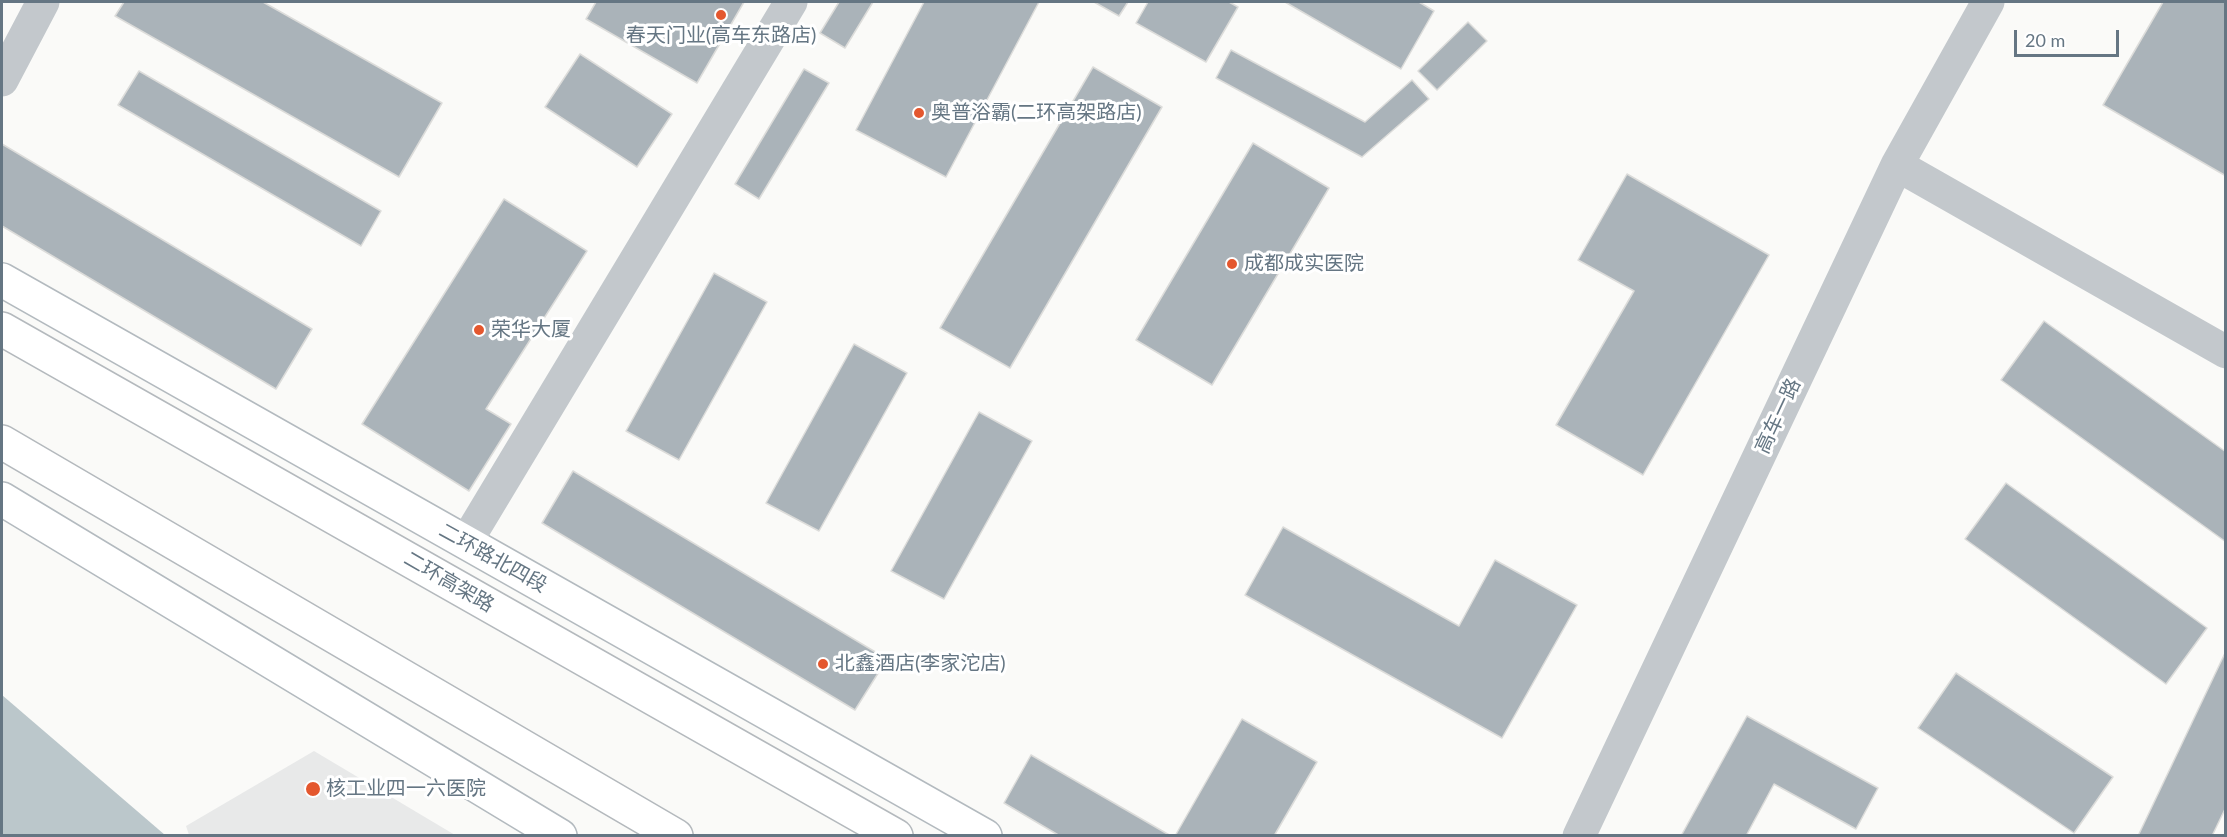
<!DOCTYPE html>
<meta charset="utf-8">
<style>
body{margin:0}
#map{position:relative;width:2227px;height:837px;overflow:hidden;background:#fafaf8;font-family:Lato,sans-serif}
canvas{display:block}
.frame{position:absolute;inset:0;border:3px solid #657683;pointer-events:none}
.scale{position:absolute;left:2014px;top:30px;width:105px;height:27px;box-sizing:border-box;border:3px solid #657683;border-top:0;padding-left:8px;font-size:18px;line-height:21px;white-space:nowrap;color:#657683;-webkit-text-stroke:4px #fff;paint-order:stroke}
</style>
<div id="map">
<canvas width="2227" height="837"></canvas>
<div class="frame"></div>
<div class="scale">20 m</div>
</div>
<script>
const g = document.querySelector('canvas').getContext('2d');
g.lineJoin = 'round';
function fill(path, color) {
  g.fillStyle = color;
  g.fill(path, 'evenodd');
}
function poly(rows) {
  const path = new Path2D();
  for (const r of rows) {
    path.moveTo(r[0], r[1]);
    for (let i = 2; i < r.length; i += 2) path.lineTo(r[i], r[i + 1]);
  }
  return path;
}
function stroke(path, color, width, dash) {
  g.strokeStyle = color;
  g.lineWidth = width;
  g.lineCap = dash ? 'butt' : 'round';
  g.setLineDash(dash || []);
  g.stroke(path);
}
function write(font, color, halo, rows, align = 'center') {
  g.font = font + ' Lato,"Noto Sans SC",sans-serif';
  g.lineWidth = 6;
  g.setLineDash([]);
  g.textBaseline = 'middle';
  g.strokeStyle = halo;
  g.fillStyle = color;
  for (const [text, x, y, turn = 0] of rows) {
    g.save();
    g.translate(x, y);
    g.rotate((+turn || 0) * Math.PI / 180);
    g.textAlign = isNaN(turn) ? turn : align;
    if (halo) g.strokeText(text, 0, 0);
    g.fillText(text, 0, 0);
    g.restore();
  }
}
fill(poly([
 [314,751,455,835,189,835,186,826]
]), '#e8e9e9');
fill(poly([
 [2,695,165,835,2,835]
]), '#bbc7cb');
const building = poly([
 [124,2,263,2,442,103,399,177,115,16,124,2],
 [596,2,744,2,697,83,586,19,596,2],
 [839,2,873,2,845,48,820,33,839,2],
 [924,2,1039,2,946,177,856,130,924,2],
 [1094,2,1128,2,1119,16,1094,2],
 [1148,2,1229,2,1238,7,1206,62,1136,23,1148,2],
 [1285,2,1419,2,1434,11,1401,69,1285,2],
 [2163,2,2226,2,2226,176,2103,105,2163,2],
 [1468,22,1487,41,1437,90,1418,71,1468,22],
 [1231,50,1365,122,1412,80,1429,99,1362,157,1216,78,1231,50],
 [580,54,672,114,637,167,545,107,580,54],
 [1093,67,1162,107,1010,368,940,328,1093,67],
 [804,69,829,83,759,199,735,184,804,69],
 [139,71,381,211,361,246,118,105,139,71],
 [1253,143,1329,188,1212,385,1136,340,1253,143],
 [2,144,312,329,276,389,2,226,2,144],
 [1627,174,1769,255,1643,475,1556,425,1634,291,1578,260,1627,174],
 [504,199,587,251,486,409,511,424,469,491,362,424,504,199],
 [714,273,767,302,679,460,626,431,714,273],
 [2044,321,2226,452,2226,542,2001,380,2044,321],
 [854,344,907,373,819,531,766,503,854,344],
 [979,412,1032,441,944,599,891,571,979,412],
 [573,471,887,659,855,710,542,523,573,471],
 [2006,483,2207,628,2166,684,1965,539,2006,483],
 [1283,527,1459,626,1495,560,1577,605,1502,738,1245,595,1283,527],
 [2226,651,2226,807,2212,836,2138,836,2226,651],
 [1956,673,2113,777,2074,833,1918,728,1956,673],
 [1747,716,1878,788,1856,829,1774,784,1746,836,1681,836,1747,716],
 [1242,719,1317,762,1274,836,1175,836,1242,719],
 [1031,755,1171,836,1060,836,1004,803,1031,755]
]);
fill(building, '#aab3b9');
stroke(building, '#dcdcda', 1.5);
const secondary = poly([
 [2,280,985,836],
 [2,499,560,836]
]);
const trunk = poly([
 [2,329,896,836],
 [2,442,676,836]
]);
stroke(secondary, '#b3babf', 36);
stroke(trunk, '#b4b9bd', 36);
stroke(poly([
 [2,80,43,2],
 [1897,165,2226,352],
 [466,542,791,2],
 [1579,836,1897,165,1988,2]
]), '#c3c8cc', 33);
stroke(secondary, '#fff', 33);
stroke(trunk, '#fff', 33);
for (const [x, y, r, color] of [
 [721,15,6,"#e4572e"],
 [919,113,6,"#e4572e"],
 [1232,264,6,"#e4572e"],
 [479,330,6,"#e4572e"],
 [823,664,6,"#e4572e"],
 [313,789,8,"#e4572e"]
]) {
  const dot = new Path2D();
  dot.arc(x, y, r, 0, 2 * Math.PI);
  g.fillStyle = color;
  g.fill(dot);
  stroke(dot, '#fff', 2);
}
write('20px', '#657683', '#fff', [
 ["春天门业(高车东路店)",721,36,"center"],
 ["奥普浴霸(二环高架路店)",931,113],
 ["成都成实医院",1244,264],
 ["荣华大厦",491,330],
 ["北鑫酒店(李家沱店)",835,664],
 ["核工业四一六医院",326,789]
], 'left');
write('20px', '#657683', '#fff', [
 ["高车一路",1778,416,-65],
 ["二环路北四段",493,558,29],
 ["二环高架路",449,582,30]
]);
</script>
